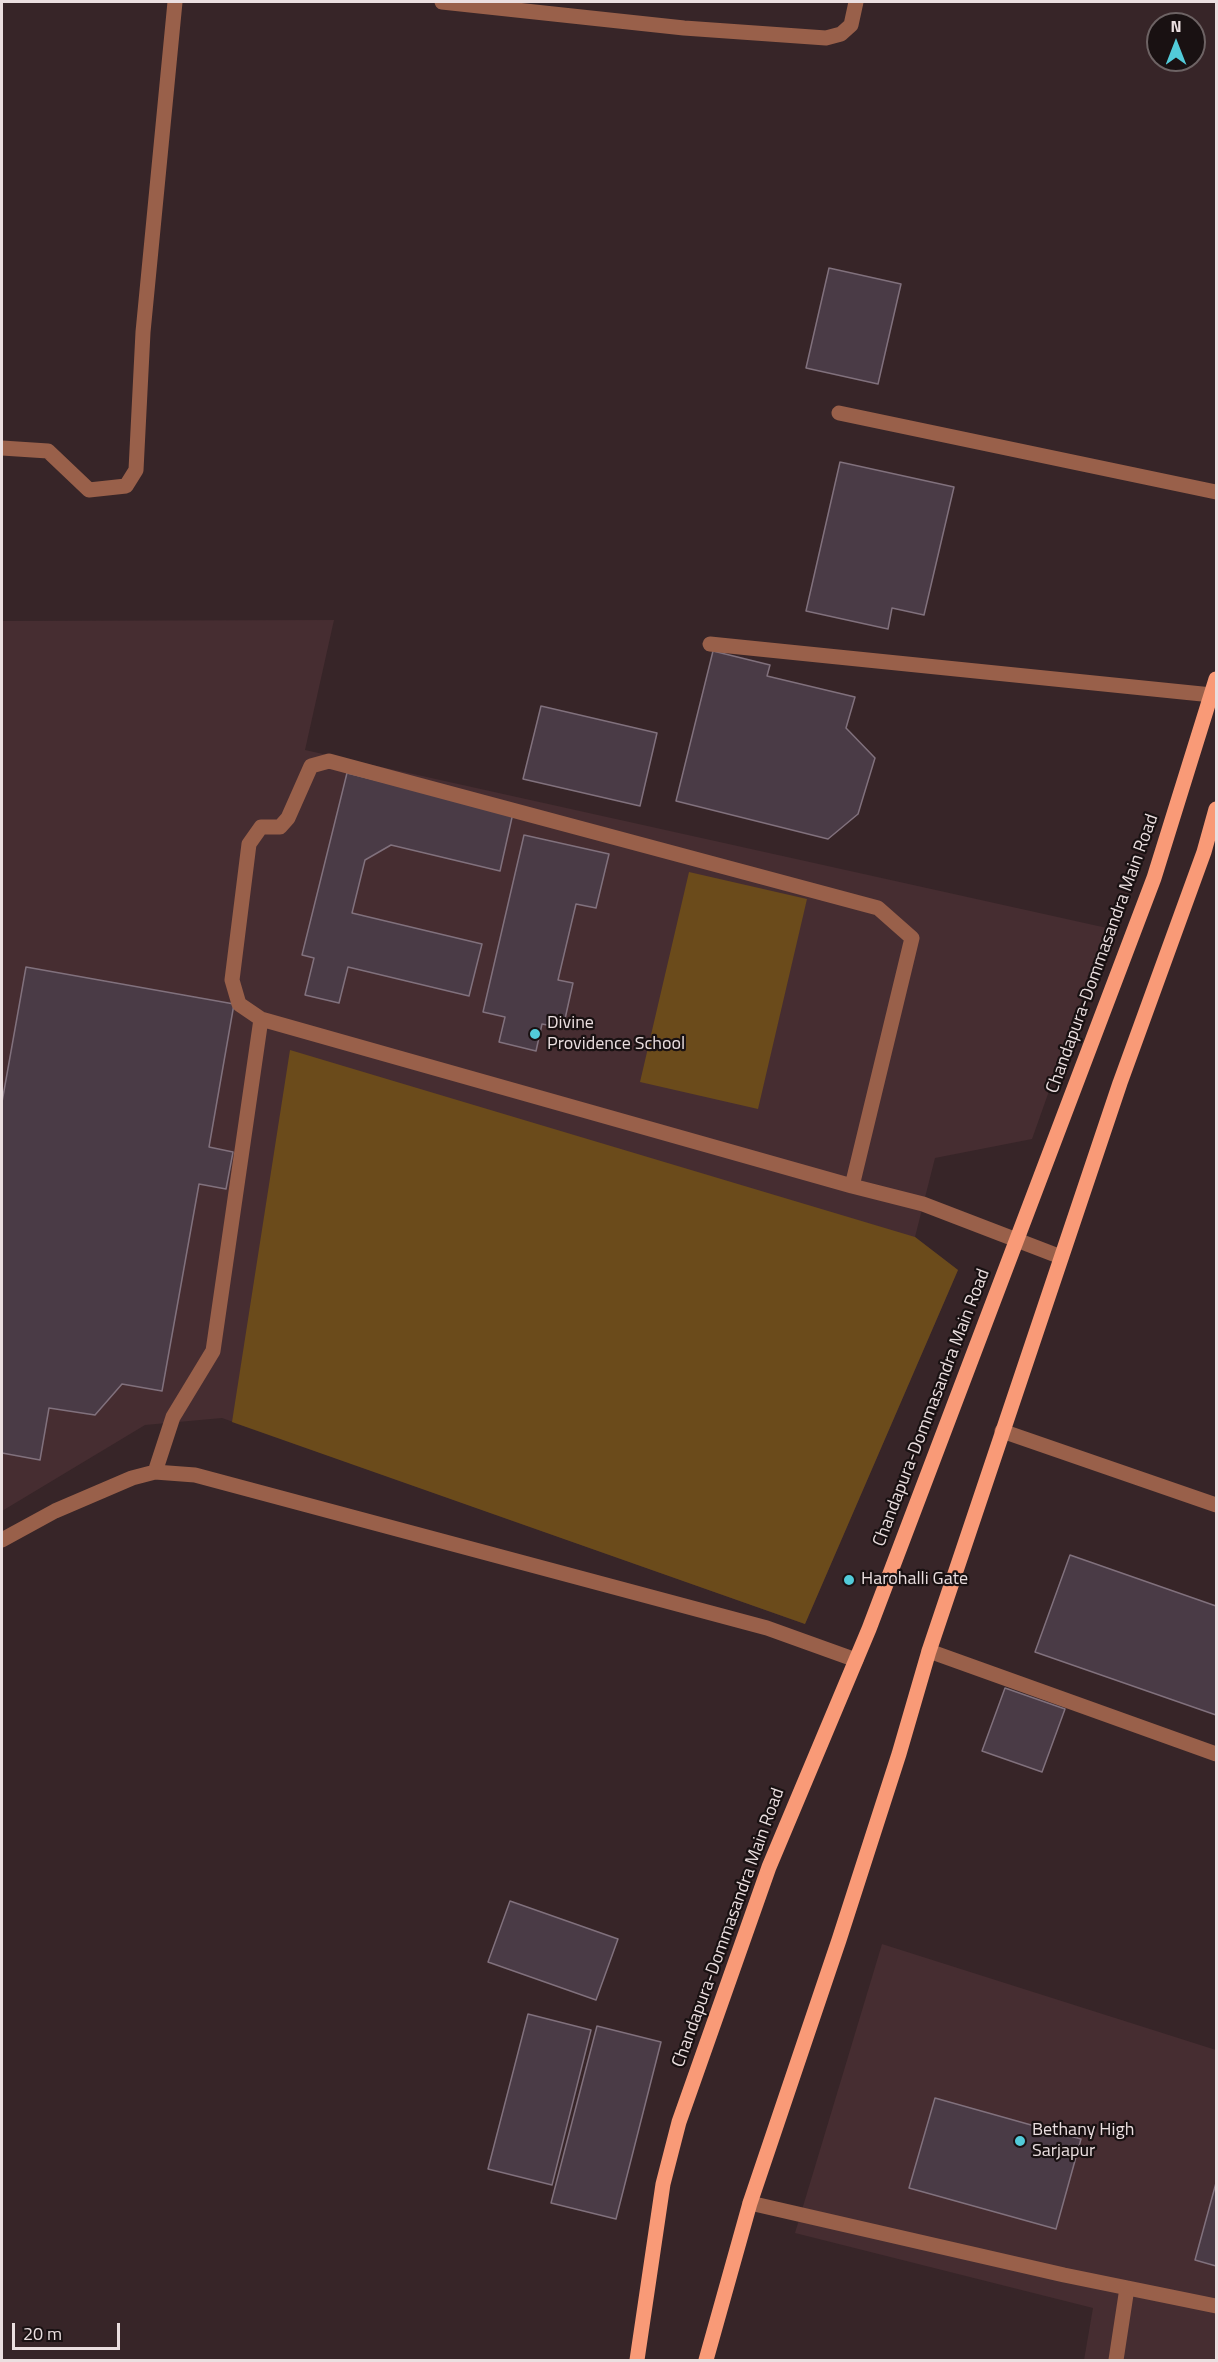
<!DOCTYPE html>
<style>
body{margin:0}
#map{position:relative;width:1218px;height:2362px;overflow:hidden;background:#372528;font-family:"Titillium Web",sans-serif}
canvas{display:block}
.frame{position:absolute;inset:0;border:3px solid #ebdfe0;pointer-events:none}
.north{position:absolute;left:1146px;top:12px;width:60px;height:60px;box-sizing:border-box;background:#191112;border:2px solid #6d6364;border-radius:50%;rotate:0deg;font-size:16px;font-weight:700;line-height:24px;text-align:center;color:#ebdfe0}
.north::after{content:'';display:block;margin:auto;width:21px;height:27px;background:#52cbd9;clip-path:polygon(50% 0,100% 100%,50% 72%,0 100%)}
.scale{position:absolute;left:12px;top:2323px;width:108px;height:27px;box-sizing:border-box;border:3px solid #ebdfe0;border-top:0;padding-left:8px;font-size:18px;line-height:21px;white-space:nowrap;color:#ebdfe0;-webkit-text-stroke:4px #191112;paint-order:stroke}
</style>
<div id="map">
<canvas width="1218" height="2362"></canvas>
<div class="frame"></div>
<div class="north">N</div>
<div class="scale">20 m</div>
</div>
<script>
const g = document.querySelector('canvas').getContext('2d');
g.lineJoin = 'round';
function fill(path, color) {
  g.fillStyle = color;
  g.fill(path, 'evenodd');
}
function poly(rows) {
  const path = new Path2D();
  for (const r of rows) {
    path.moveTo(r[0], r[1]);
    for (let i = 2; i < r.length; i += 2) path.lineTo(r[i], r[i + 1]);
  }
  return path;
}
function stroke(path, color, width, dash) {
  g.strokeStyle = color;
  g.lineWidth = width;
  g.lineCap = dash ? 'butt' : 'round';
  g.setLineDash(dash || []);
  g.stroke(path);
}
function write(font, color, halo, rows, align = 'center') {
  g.font = font + ' "Titillium Web",sans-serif';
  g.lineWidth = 4.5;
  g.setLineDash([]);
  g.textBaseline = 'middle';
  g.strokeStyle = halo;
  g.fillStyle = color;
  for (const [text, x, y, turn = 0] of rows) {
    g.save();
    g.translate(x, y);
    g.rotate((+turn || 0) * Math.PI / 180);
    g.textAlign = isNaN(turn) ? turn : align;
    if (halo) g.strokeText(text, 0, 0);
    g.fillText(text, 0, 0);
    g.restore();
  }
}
fill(poly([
 [334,620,305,750,1107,928,1032,1139,935,1158,915,1237,958,1270,805,1624,222,1418,145,1425,2,1511,2,621],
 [882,1944,1216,2050,1216,2360,1084,2360,1093,2308,795,2233]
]), '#462d31');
fill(poly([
 [689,872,807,899,758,1109,640,1082],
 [290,1050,915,1237,958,1270,805,1624,232,1422]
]), '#6b4b1b');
const building = poly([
 [829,268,901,284,878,384,806,368,829,268],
 [840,462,954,487,924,615,892,608,888,629,806,611,840,462],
 [713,651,770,665,767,676,855,697,846,728,875,758,858,814,828,839,676,801,713,651],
 [541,706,657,733,640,806,523,779,541,706],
 [347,773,513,813,500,871,391,845,365,860,352,913,482,944,469,996,348,967,339,1003,305,995,314,958,302,955,347,773],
 [524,835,609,854,596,908,576,904,558,980,573,983,563,1028,542,1024,536,1051,499,1042,505,1017,483,1012,524,835],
 [26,967,234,1004,209,1147,233,1152,226,1189,199,1184,162,1391,122,1384,95,1415,49,1408,40,1460,2,1453,2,1102,26,967],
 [1070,1555,1216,1606,1216,1715,1035,1652,1070,1555],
 [1005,1688,1065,1709,1042,1772,982,1751,1005,1688],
 [510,1901,618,1939,596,2000,488,1962,510,1901],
 [528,2014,591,2030,552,2185,488,2169,528,2014],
 [597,2026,661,2042,616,2219,551,2203,597,2026],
 [935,2098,1081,2139,1056,2229,909,2188,935,2098],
 [1216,2183,1216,2266,1195,2260,1216,2183]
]);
fill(building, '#4a3b46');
stroke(building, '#81717d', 1.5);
stroke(poly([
 [442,2,684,28,826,38,841,34,851,25,856,2],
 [839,413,1216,492],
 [2,448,48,451,89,490,126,486,136,470,143,332,175,2],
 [710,644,1212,695],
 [852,1186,912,938,878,908,329,761,311,766,288,818,280,827,261,827,249,844,232,980,239,1004,261,1019,852,1186,923,1204,1061,1257],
 [1002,1431,1216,1505],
 [155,1472,173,1417,213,1351,261,1019],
 [2,1540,55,1511,132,1478,155,1472,195,1475,767,1628,856,1660],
 [929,1651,1216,1754],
 [750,2203,1064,2275,1216,2306],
 [1116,2360,1127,2288]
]), '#99604a', 15);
stroke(poly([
 [637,2360,663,2184,679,2122,769,1867,869,1629,1154,878,1216,679],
 [706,2360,750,2203,839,1940,899,1754,929,1651,1120,1083,1204,852,1216,809]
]), '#f99a77', 15);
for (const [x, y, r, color] of [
 [535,1034,6,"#52cbd9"],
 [849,1580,6,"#52cbd9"],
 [1020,2141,6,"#52cbd9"]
]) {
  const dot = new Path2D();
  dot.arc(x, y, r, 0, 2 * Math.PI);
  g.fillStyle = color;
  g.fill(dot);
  stroke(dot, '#191112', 2);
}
write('18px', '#ebdfe0', '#191112', [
 ["Chandapura-Dommasandra Main Road",1103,954,-70],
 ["Chandapura-Dommasandra Main Road",932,1408,-69],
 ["Chandapura-Dommasandra Main Road",729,1928,-70]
]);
write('18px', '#ebdfe0', '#191112', [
 ["Divine",547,1024],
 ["Providence School",547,1045],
 ["Harohalli Gate",861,1580],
 ["Bethany High",1032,2131],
 ["Sarjapur",1032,2152]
], 'left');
</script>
